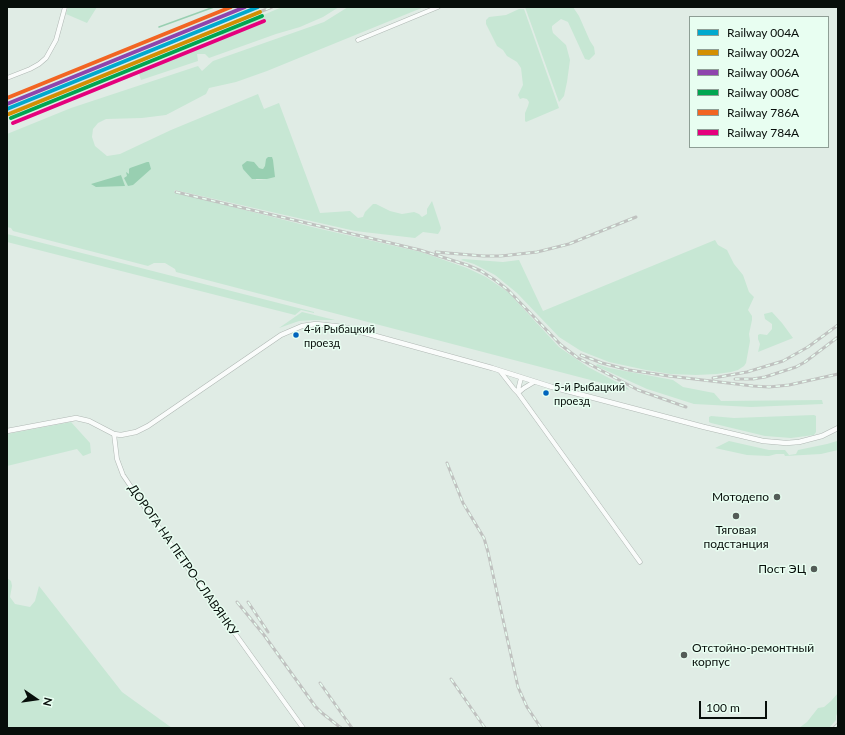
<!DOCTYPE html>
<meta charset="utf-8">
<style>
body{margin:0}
#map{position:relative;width:845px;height:735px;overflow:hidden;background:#e0ece5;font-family:Lato,sans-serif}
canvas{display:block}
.frame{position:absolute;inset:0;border:8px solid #070e0a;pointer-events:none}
.legend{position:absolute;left:689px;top:16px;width:140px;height:132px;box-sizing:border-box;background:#e8fef1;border:1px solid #8e9e95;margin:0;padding:5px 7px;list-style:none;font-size:12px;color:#070e0a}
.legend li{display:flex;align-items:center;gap:8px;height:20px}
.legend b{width:20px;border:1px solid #8e9e95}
.north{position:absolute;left:16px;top:679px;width:40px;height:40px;-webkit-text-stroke:3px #e8fef1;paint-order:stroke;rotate:103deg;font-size:11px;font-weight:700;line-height:16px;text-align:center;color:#070e0a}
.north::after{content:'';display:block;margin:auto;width:14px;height:18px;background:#070e0a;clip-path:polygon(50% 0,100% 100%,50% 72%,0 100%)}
.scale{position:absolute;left:699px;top:701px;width:68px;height:18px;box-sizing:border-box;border:2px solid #070e0a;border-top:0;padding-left:5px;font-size:12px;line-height:14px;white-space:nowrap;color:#070e0a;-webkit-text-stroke:3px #e8fef1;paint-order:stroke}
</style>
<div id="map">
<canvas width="845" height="735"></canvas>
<div class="frame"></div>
<ul class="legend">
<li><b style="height:5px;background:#00a9ce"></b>Railway 004А</li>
<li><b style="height:5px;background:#d38f02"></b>Railway 002А</li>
<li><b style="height:5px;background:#8e44ad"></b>Railway 006А</li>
<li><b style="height:5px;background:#00a651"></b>Railway 008С</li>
<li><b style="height:5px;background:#f26522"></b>Railway 786А</li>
<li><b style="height:5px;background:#e5007d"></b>Railway 784А</li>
</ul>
<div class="north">N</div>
<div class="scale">100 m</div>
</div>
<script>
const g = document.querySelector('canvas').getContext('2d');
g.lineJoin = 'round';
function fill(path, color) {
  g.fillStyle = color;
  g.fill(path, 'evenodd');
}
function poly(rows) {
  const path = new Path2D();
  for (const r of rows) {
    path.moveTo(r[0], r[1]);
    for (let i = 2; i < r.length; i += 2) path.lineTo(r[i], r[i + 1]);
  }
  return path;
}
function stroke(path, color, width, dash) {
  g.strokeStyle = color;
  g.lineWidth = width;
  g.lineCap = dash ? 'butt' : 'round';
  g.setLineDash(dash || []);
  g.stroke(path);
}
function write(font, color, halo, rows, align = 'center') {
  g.font = font + ' Lato,sans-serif';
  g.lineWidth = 3;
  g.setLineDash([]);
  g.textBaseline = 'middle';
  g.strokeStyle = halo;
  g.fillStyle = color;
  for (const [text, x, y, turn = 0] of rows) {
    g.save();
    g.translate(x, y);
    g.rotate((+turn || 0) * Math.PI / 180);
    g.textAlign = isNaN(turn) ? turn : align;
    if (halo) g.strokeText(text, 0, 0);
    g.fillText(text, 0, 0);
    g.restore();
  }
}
fill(poly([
 [68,7,97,7,87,23,66,14],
 [282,7,339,7,323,17,300,27,276,34,209,58,205,54,197,54,198,61,141,80,139,74,65,102,64,100,222,36,221,33],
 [348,7,424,7,267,71,236,82,209,88,206,94,166,115,142,118,106,119,98,123,93,129,92,137,95,146,107,156,120,154,171,130,258,94,264,109,279,103,320,213,350,211,358,218,363,217,365,212,373,204,376,204,390,211,402,214,414,212,419,214,422,217,427,214,427,209,432,201,441,228,440,231,438,234,423,232,415,238,355,231,175,190,174,192,312,227,421,252,467,268,486,277,508,292,559,347,588,367,628,388,629,390,176,272,175,269,165,263,154,263,148,266,13,231,11,228,7,227,7,134,71,108,198,66,202,71,213,61,324,22],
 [273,160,273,168,267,179,256,180,259,168,263,169],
 [121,175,123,186,97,186],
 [525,7,573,7,579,16,590,41,594,47,595,54,589,60,585,59,568,22,561,19,552,26,552,29,553,33,566,45,570,60,567,82,564,96,559,102],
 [519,9,524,9,559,108,526,122,525,121,525,113,528,106,529,102,527,99,523,98,520,99,518,95,523,85,521,68,517,62,507,56,503,50,497,46,486,24,486,20,489,17,506,15],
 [7,234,314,312,314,313,301,310,295,315,129,273,7,242],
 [715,240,718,245,727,250,734,264,743,275,749,292,754,297,748,310,752,316,752,320,749,334,750,341,746,363,744,366,738,370,731,372,717,374,696,375,670,374,646,370,609,362,581,351,559,337,517,293,495,275,474,264,461,260,463,259,503,262,519,260,543,311],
 [302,312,335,320,313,320,299,321,279,328],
 [772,312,782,323,793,338,758,352,760,344,758,339,758,335,760,334,767,335,772,329,772,324,765,319,764,314],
 [597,364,609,368,673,380,683,387,714,393,721,401,822,400,823,404,751,407,694,404,647,389,596,366],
 [814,415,816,416,816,432,814,435,791,438,765,436,711,423,709,422,709,417,711,416,734,418],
 [71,422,90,443,91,453,83,456,77,449,7,466,7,434],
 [729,441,769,450,785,450,789,455,796,454,798,450,827,444,837,441,838,442,838,450,821,454,785,456,784,454,776,454,769,456,747,455,715,448],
 [7,578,11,581,12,586,10,597,15,604,30,607,35,601,39,586,122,692,172,728,7,728],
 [838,693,838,711,836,716,836,720,829,728,799,728,807,722,818,708,824,707,831,701]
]), '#c7e7d4');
fill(poly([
 [268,157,272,157,273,160,275,177,267,179,252,179,243,169,242,165,247,161,254,162,259,168,263,169,265,166,266,159],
 [147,162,149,162,151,169,133,185,128,186,124,178,127,176,126,172,129,174,129,169,130,168],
 [121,175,125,186,96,187,91,184]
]), '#98cfb1');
stroke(poly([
 [159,27,214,7]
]), '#98cfb1', 1.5);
const minor = poly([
 [358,40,438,7],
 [7,78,30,69,39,64,46,58,56,40,65,7],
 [500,371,514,389,518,393,524,388,534,382],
 [521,378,519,386,518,393,640,562],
 [114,434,117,459,123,475,152,518,303,728]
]);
const tertiary = poly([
 [7,431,76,418,89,421,114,434,121,435,136,432,148,426,281,335,302,326,316,324,343,327,492,368,552,387,704,427,763,441,786,443,799,442,822,436,838,428]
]);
stroke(minor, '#b0b8b4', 5);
stroke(tertiary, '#b0b8b4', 5.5);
stroke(minor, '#fafcfb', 4);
stroke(tertiary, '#fafcfb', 4.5);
const rail = poly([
 [7,114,272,7],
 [176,192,420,250,467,265,481,271,495,280,508,290,561,345,578,358,638,390,686,407],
 [436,252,483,256,501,256,537,252,569,244,636,217],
 [581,355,602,363,629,370,669,376,753,386,769,387,789,385,838,374],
 [713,378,747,372,783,361,808,347,838,325],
 [735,379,753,379,765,377,796,367,805,362,838,337],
 [447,463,463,503,484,538,488,552,518,687,527,707,541,728],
 [237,602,264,635,315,706,322,713,341,728],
 [248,602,268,632],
 [451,679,485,728],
 [320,683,352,728],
 [834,728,838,724]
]);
stroke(rail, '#c0c2c0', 3);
stroke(rail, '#e8fef1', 1.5, [4.5]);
stroke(poly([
 [7,109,258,7]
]), '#00a9ce', 4);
stroke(poly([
 [9,114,260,12]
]), '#d38f02', 4);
stroke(poly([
 [7,104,245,7]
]), '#8e44ad', 4);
stroke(poly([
 [11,118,262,16]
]), '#00a651', 4);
stroke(poly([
 [7,98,231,7]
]), '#f26522', 4);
stroke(poly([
 [13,123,264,21]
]), '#e5007d', 4);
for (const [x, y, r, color] of [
 [296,335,3.5,"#0065bd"],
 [546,393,3.5,"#0065bd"],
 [777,497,4,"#535c57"],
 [736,516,4,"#535c57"],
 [814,569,4,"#535c57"],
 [684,655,4,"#535c57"]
]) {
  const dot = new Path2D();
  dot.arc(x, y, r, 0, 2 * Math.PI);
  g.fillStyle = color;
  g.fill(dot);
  stroke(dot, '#e8fef1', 1.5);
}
write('11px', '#070e0a', '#e8fef1', [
 ["4-й Рыбацкий",304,329],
 ["проезд",304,343],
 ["5-й Рыбацкий",554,387],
 ["проезд",554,401]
], 'left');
write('12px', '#070e0a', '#e8fef1', [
 ["Мотодепо",769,497],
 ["Тяговая",736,530,"center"],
 ["подстанция",736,544,"center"],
 ["Пост ЭЦ",806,569],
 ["Отстойно-ремонтный",692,648,"left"],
 ["корпус",692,662,"left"]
], 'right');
write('12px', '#070e0a', '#e8fef1', [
 ["ДОРОГА НА ПЕТРО-СЛАВЯНКУ",183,560,55]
]);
</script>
